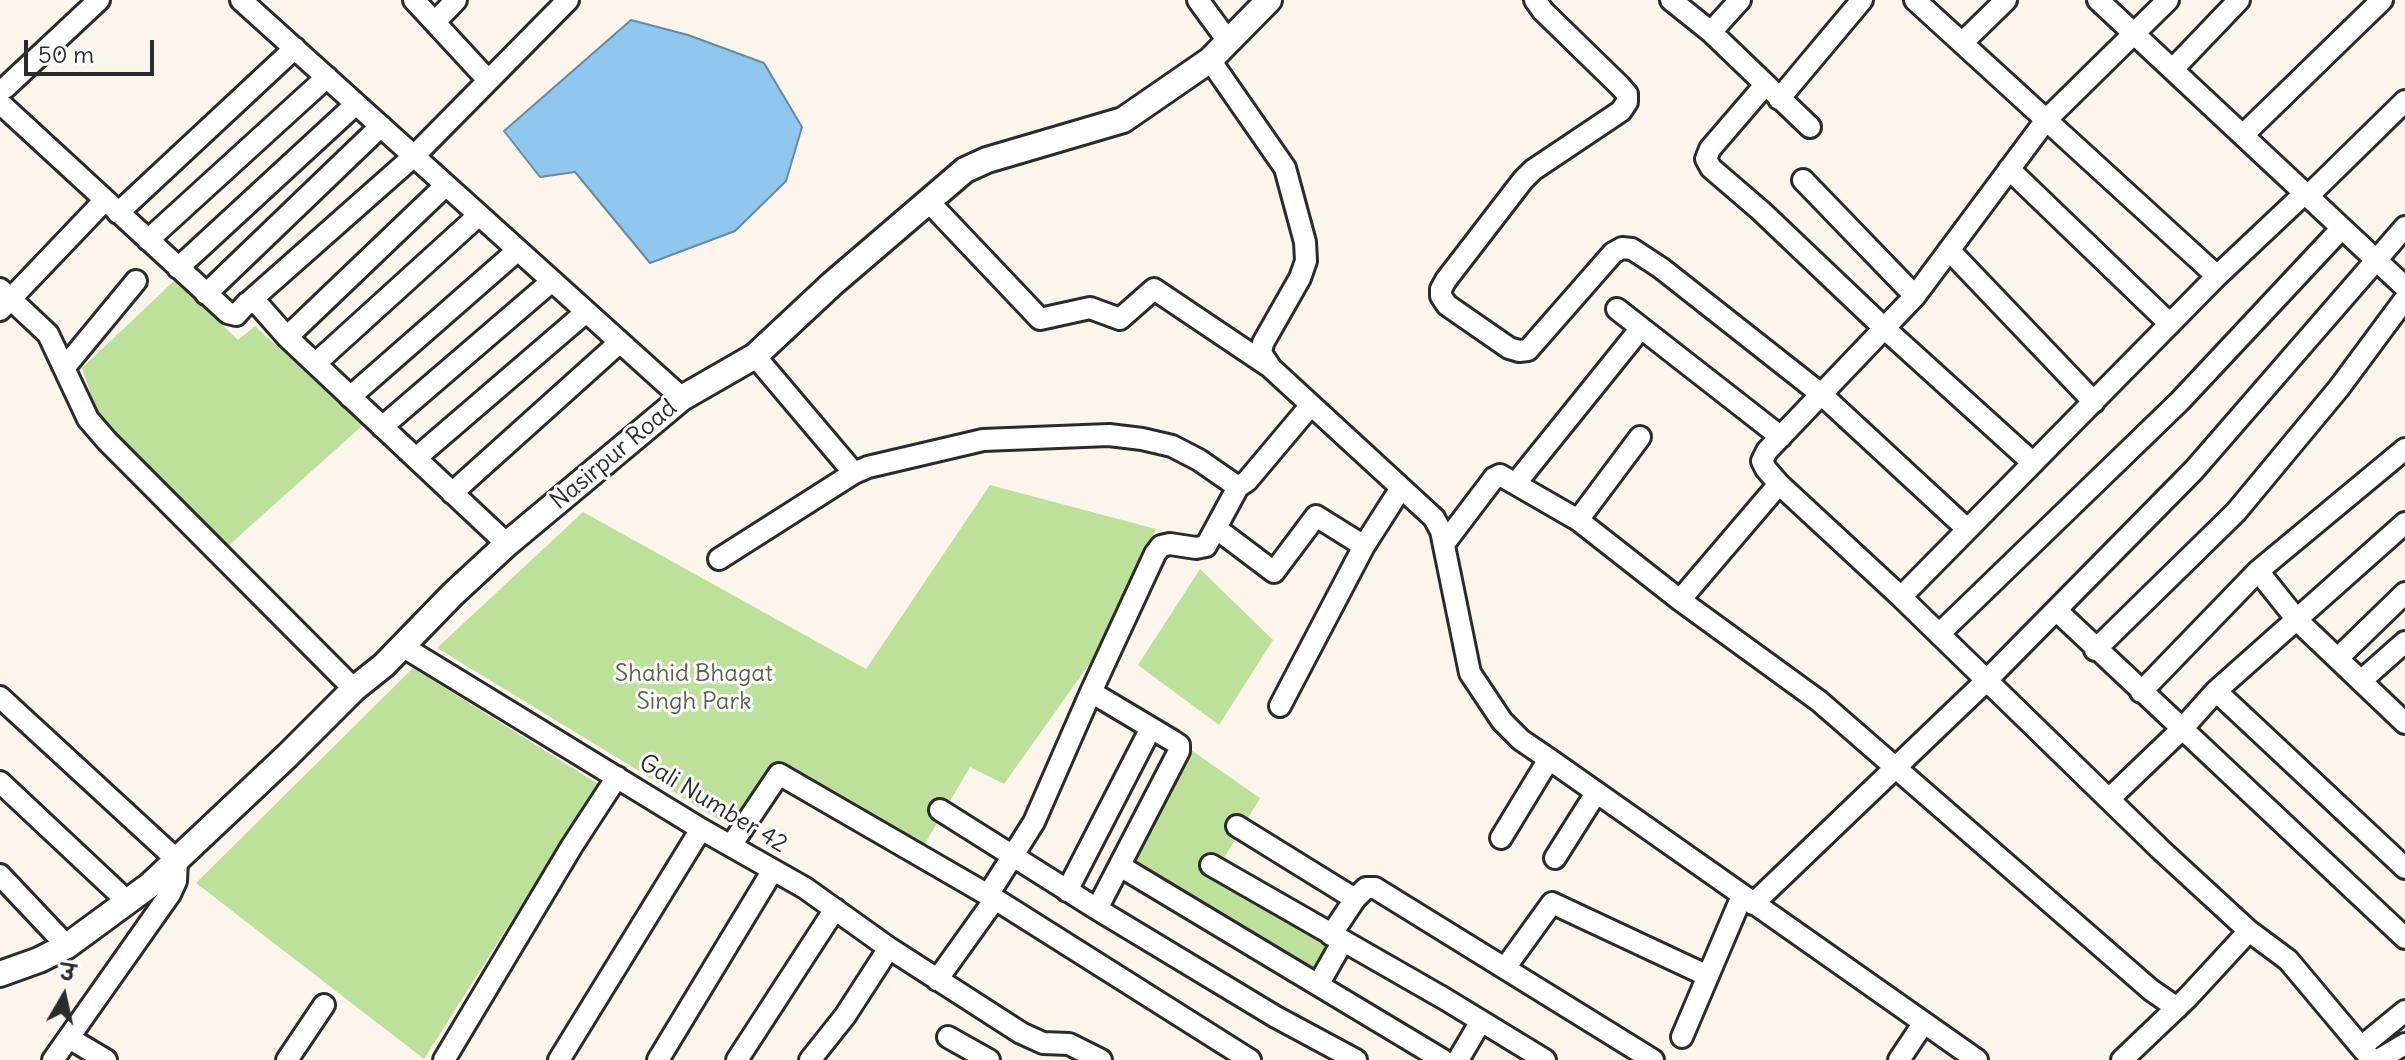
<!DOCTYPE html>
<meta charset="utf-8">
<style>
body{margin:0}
#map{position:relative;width:2405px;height:1060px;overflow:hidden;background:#fbf5ec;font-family:Delius,"Playpen Sans Deva",sans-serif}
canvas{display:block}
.north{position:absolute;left:24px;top:956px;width:80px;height:80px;-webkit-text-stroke:6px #fff;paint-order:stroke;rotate:9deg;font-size:22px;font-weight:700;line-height:32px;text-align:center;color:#2b2b2b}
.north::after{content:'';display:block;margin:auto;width:28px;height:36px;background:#2b2b2b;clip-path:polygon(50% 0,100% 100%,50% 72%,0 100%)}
.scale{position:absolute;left:24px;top:40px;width:130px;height:36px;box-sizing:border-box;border:4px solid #2b2b2b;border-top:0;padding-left:10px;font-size:24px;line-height:28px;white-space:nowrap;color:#2b2b2b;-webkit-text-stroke:6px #fff;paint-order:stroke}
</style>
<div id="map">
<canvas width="2405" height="1060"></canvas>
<div class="north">उ</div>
<div class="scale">50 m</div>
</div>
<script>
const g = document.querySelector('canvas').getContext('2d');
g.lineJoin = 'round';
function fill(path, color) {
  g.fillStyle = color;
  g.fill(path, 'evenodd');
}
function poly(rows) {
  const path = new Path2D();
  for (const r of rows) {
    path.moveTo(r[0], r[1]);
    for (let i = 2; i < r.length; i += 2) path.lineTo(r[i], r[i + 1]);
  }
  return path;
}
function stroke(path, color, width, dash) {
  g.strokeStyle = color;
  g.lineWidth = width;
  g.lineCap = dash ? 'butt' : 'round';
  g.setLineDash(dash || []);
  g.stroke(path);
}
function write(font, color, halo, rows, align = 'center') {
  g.font = font + ' Delius,sans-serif';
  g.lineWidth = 6;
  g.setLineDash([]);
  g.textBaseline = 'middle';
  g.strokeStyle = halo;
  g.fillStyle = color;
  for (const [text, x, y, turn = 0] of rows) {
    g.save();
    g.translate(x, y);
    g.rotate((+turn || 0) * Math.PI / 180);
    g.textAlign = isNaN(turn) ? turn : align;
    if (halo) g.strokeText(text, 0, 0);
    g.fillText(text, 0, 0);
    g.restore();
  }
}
fill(poly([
 [175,280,238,340,255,326,363,425,228,546,98,415,82,368],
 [990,485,1156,529,1107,639,1004,784,970,767,923,847,780,761,736,830,437,648,583,512,866,669],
 [1200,569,1273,640,1219,725,1138,665],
 [413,668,598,784,424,1059,196,883],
 [1188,748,1260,798,1215,873,1338,941,1316,983,1126,859]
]), '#bde09a');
const water = poly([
 [631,20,688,35,764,63,802,127,786,181,735,231,650,263,575,172,540,177,504,131,631,20]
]);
fill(water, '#90c7ef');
stroke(water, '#6889a1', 2);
const minor = poly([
 [241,0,682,398],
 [414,0,488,80],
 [1198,0,1228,41],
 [1535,0,1543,11,1620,86,1627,94,1627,102,1621,111,1533,170,1523,180,1446,280,1441,289,1441,296,1447,305,1509,348,1519,351,1528,350,1613,253,1622,248,1632,249,1661,268,1821,394,1967,529],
 [1671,0,1711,32,1810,127],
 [1915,0,2217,276],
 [2098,0,2405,287],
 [2168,0,2046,120,1915,296,1767,451,1762,461,1766,469,1779,484,1901,597,2161,850,2249,931,2288,960,2372,1060],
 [435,22,456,0],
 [1711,32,1740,0],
 [1962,43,2006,0],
 [1210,60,1285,168,1305,242,1306,261,1300,278,1263,343,1261,353,1271,368,1434,518,1441,531,1470,673,1502,721,1521,740,1549,759,1977,1060],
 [2173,69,2239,0],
 [1765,85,1710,149,1706,159,1711,168,1761,211,1883,327,2033,463],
 [5,88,99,0],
 [1779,99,1862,0],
 [0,103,228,313,236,315,247,303,257,303,287,337,507,544],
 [2244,134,2382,0],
 [2009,169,2170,324],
 [1803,180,1915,296],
 [929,202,1040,319,1090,308,1120,319,1154,289,1267,365],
 [118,213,295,48],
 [148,240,327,77],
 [1949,250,2094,402],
 [178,268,356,104],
 [0,289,48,334,88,419,107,441,354,689],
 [206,294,381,126],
 [250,301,414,156,568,0],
 [1617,309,1781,437],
 [0,310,105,200],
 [287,337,446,185],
 [755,356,854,473],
 [316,363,479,215],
 [65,367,136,281],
 [350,397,518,250],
 [382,427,552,281],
 [2405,449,2258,571,2298,621,2405,723],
 [416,458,586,312],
 [1516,483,1641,328],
 [452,493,620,342],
 [1578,520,1640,437],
 [2405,523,2216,691,2405,868],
 [1217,529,1274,572,1316,516,1364,546],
 [1444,544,1494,478,1500,475,1578,520,1680,600,1819,701,2151,990,2177,1008],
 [719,559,854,473,868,467,983,440,1109,435,1142,439,1172,446,1199,460,1238,487,1247,481,1311,405],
 [1901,597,2217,276,2305,193,2308,196,2405,101],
 [1680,600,1779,484],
 [2056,610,2405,938],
 [1939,634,2180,401,2342,228],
 [402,646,701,829,805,888,889,948,1021,1033,1043,1043,1069,1044,1101,1060],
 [2095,650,2236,512,2339,388,2405,299],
 [2338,658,2405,593],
 [2362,680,2405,642],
 [1091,692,1155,554,1161,546,1170,544,1196,548,1206,546,1238,487],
 [2141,692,2258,571],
 [0,697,177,860,176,881,170,894,53,1060],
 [1280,706,1364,546,1401,488],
 [0,782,128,902],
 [2109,799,2182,729,2216,691],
 [940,810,1097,909,1276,1017,1356,1060],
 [1237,826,1355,899],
 [1501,838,1549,759],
 [732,844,779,774,995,899,1250,1060],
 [1555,858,1596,793],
 [1211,865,1445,999,1545,1060],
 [1120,866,1443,1060],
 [0,875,67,946],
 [1067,891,1151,728],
 [988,895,1034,822,1091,692,1173,741,1179,745,1179,751,1097,909],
 [1753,904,1986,681,2194,470,2405,227],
 [1331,935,1355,899,1366,888,1375,888,1653,1060],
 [1505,968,1552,903,1708,976],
 [937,980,995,899],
 [1318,985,1343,941],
 [948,1037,989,1060],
 [1682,1037,1742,896],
 [69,1038,106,1060],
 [2361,1047,2405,1011],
 [287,1060,324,1005],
 [444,1060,572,846,617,777],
 [559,1060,701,829],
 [658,1060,773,870],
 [737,1060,835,909],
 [810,1060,845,1016,889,948],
 [1458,1060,1481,1021],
 [1899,1060,1923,1024],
 [2122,1060,2188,997,2249,931],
 [2378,1060,2405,1044]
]);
const tertiary = poly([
 [0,974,39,960,67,946,150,885,287,756,354,689,384,665,453,594,507,544,682,398,755,356,832,284,965,170,987,160,1123,120,1210,60,1269,0]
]);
stroke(minor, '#2b2b2b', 26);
stroke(tertiary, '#2b2b2b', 30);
stroke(minor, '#fff', 20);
stroke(tertiary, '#fff', 24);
write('24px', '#2b2b2b', '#fff', [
 ["Nasirpur Road",614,455,-40],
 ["Gali Number 42",713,804,31]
]);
write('24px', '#57614c', '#fff', [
 ["Shahid Bhagat",694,674],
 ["Singh Park",694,702]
]);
</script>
